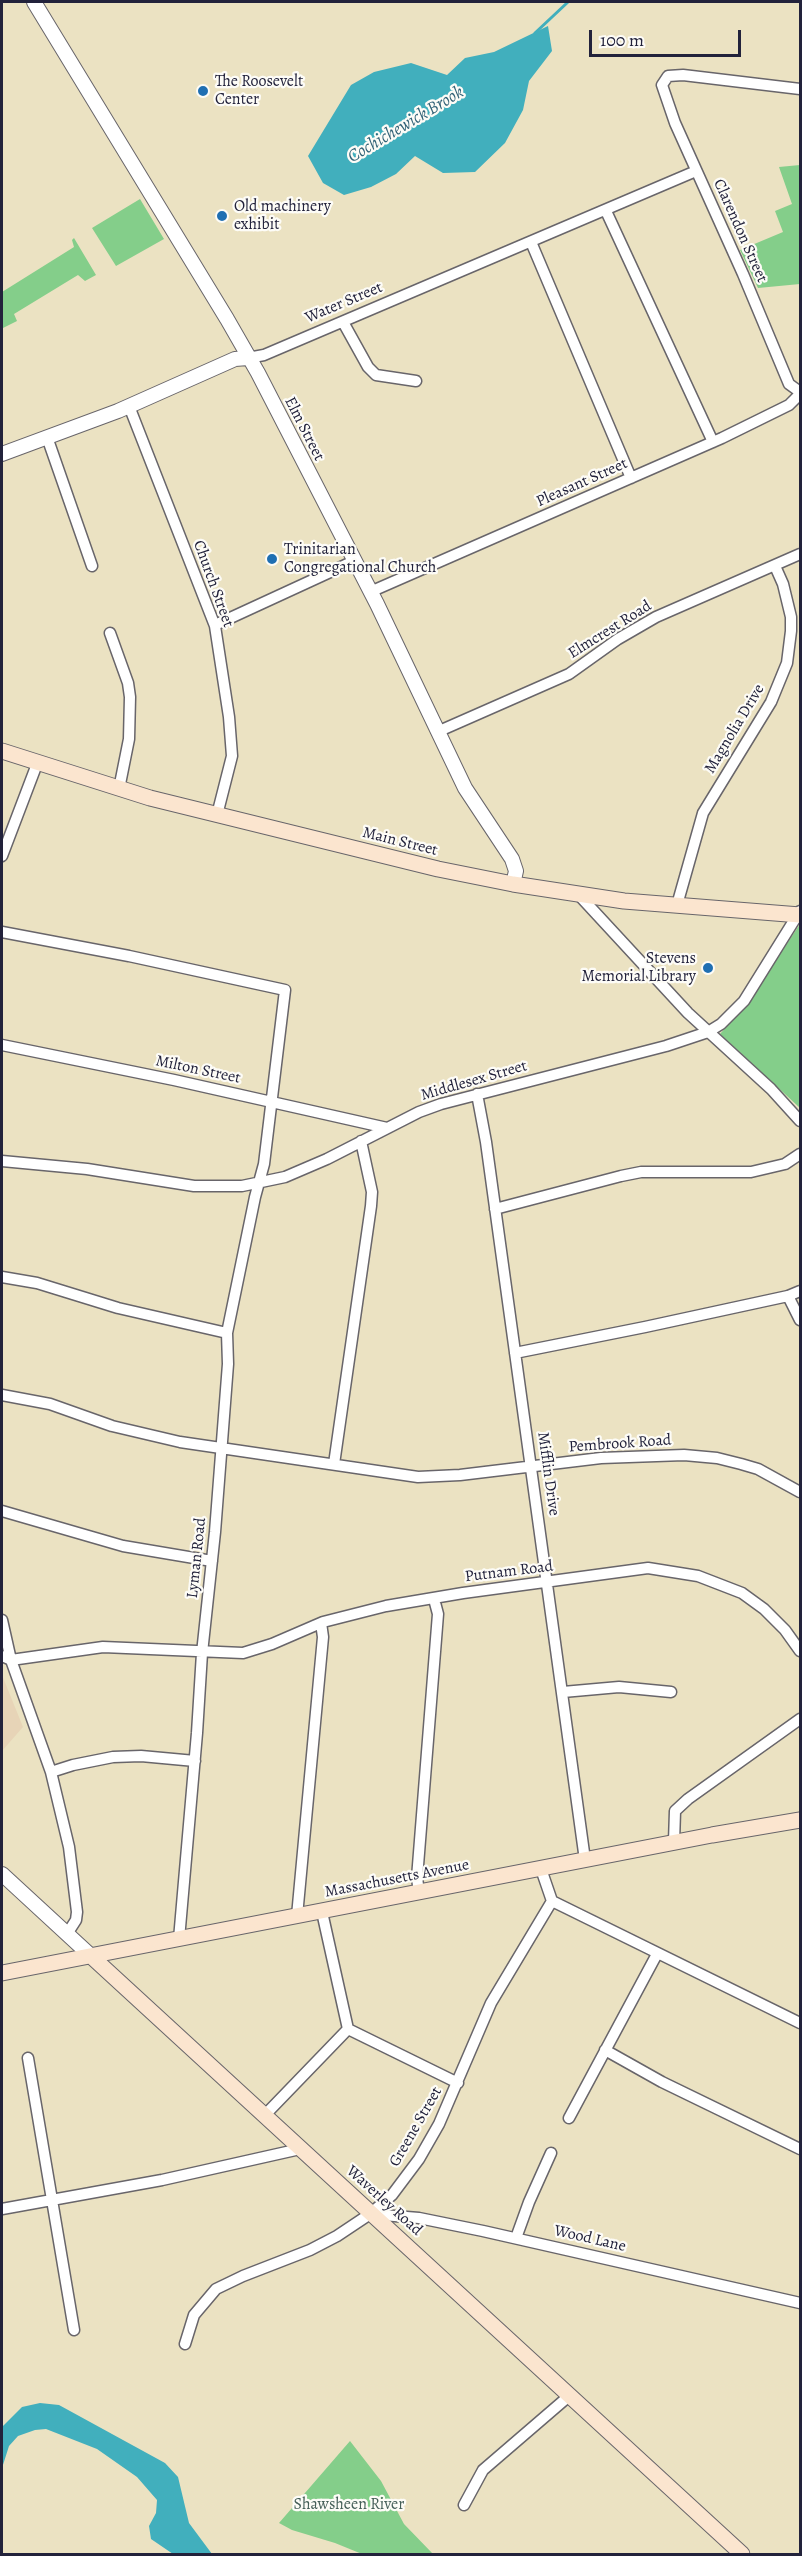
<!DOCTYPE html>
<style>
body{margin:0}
#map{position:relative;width:802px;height:2556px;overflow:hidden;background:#ebe2c2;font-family:Alegreya,serif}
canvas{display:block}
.frame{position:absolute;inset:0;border:3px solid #22223b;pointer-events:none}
.scale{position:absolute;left:589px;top:30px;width:152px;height:27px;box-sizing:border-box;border:3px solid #22223b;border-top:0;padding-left:8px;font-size:18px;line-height:21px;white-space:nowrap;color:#22223b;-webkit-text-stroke:4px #fdfcf7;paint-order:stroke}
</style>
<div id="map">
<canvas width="802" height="2556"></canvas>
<div class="frame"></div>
<div class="scale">100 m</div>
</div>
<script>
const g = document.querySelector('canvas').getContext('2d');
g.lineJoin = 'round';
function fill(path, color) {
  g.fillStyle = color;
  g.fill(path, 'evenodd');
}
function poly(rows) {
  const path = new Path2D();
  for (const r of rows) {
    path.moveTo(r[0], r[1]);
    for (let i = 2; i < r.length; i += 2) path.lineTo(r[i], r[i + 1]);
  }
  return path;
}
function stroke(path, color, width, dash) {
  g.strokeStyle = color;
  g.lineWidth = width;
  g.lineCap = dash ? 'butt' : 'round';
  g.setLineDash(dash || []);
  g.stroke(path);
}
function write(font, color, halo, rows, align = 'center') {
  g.font = font + ' Alegreya,serif';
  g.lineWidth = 4.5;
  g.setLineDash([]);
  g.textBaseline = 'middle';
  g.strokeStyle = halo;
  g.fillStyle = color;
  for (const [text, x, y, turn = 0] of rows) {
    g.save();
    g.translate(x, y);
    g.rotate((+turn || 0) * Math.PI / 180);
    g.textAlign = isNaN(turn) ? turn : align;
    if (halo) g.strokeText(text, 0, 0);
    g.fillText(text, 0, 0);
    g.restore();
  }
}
fill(poly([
 [2,1675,23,1727,2,1751]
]), '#e7d4b7');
fill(poly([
 [800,165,800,284,758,288,740,250,783,232,775,211,792,204,779,167],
 [140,199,164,239,116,266,92,228],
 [74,238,96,275,85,281,78,275,14,314,17,321,3,328,2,292,74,247,72,240],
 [800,924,800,1108,720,1034,748,1002],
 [350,2441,381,2481,404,2524,433,2554,362,2554,335,2543,292,2530,279,2523]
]), '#84ce8a');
fill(poly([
 [548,26,552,51,529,81,523,110,505,143,475,172,443,173,415,156,396,174,371,187,344,195,323,183,308,156,351,85,374,72,411,63,447,75,465,58,494,52],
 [40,2403,59,2405,165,2463,178,2477,189,2523,212,2554,173,2554,151,2539,149,2526,156,2513,157,2500,137,2477,97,2449,46,2429,35,2430,18,2436,9,2446,2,2468,2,2427,22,2407]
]), '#41afbd');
stroke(poly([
 [535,33,568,2]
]), '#41afbd', 3);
const minor = poly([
 [800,89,683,75,668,76,662,85,675,123,743,274,789,384,800,392],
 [606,211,713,442],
 [531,242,631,478],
 [343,322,368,367,376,375,416,381],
 [248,358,264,355,696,171],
 [129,406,215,626,229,717,232,756,217,815],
 [47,437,92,566],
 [370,592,722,438,789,405,800,394],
 [215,625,354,561],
 [110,633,128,683,130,697,129,739,119,789],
 [437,732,569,674,618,639,656,617,800,554],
 [2,856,37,764],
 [578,894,688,1013,771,1089,800,1121],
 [677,905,703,813,771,702,787,663,791,631,791,617,783,584,775,566],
 [2,932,129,956,285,990,264,1164,255,1197,227,1333,228,1364,215,1532,202,1653,197,1733,179,1939],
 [2,1045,174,1080,387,1128],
 [477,1094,486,1142,585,1860],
 [2,1161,87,1169,194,1186,242,1186,285,1177,327,1159,419,1112,441,1104,666,1046,708,1032,721,1024,744,1001,800,911],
 [495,1209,621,1176,641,1172,751,1172,785,1164,800,1154],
 [2,1277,37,1283,118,1308,227,1333],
 [788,1296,800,1320],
 [515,1353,645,1327,788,1296,800,1291],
 [2,1395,50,1404,112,1426,180,1442,418,1477,460,1475,601,1458,684,1455,717,1458,741,1464,758,1469,800,1492],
 [334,1464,371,1206,372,1192,361,1141],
 [2,1511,123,1546,212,1561],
 [2,1620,11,1660,51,1772,69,1847,77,1912,76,1920,67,1934],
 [2,1656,11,1660,103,1647,243,1653,272,1644,323,1622,386,1606,463,1593,648,1568,698,1576,742,1593,764,1609,785,1630,800,1651],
 [563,1692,619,1687,671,1692],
 [51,1772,73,1765,113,1757,141,1756,195,1761],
 [674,1842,675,1811,688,1799,800,1719],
 [541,1869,552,1901],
 [419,1892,417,1878,438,1614,434,1599],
 [552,1901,800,2023],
 [322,1912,348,2029,458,2083],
 [297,1916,323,1637,321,1623],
 [605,2050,662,2082,800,2149],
 [28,2058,74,2330],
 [264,2116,348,2029],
 [569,2118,657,1954],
 [2,2209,162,2180,300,2149],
 [370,2214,419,2218,483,2231,800,2303],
 [516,2238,529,2202,551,2153],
 [185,2344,194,2315,216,2289,243,2276,310,2250,337,2236,370,2214,392,2195,419,2159,439,2124,491,2003,552,1901],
 [464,2505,483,2470,569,2396]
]);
const tertiary = poly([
 [34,2,227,319,258,373,377,604,465,788,512,859,516,871,513,884],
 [2,454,118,411,235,359,248,358],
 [2,1874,91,1956]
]);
const secondary = poly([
 [2,751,150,798,438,869,513,884,624,901,800,915],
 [91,1956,742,2554],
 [2,1973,712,1835,800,1820]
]);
stroke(minor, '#68656a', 13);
stroke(tertiary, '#68656a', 16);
stroke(secondary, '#68656a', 17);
stroke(minor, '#fff', 10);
stroke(tertiary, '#fff', 14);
stroke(secondary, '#fbe5cf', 15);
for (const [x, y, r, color] of [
 [203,91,6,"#1f6fb2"],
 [222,216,6,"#1f6fb2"],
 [272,559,6,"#1f6fb2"],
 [708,968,6,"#1f6fb2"]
]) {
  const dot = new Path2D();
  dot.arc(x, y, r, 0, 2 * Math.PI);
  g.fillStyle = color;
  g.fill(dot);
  stroke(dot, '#fdfcf7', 2);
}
write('16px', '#22223b', '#fdfcf7', [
 ["The Roosevelt",215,82],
 ["Center",215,100],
 ["Old machinery",234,207],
 ["exhibit",234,225],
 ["Trinitarian",284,550],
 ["Congregational Church",284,568],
 ["Stevens",696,959,"right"],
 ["Memorial Library",696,977,"right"]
], 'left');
write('16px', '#22223b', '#fdfcf7', [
 ["Clarendon Street",740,231,66],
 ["Water Street",344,303,-23],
 ["Elm Street",304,429,63],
 ["Pleasant Street",582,483,-24],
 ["Church Street",213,584,70],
 ["Elmcrest Road",610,630,-32],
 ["Magnolia Drive",735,729,-59],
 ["Main Street",400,842,14],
 ["Milton Street",198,1070,12],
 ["Middlesex Street",474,1081,-16],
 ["Pembrook Road",620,1444,-4],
 ["Mifflin Drive",548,1474,82],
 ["Lyman Road",197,1558,-84],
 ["Putnam Road",509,1572,-7],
 ["Massachusetts Avenue",397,1879,-11],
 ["Greene Street",416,2127,-60],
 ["Waverley Road",384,2201,42],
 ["Wood Lane",590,2239,13]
]);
write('16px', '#445e57', '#fdfcf7', [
 ["Shawsheen River",349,2505]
]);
write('italic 18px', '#306176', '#fdfcf7', [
 ["Cochichewick Brook",406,125,-31]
]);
</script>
